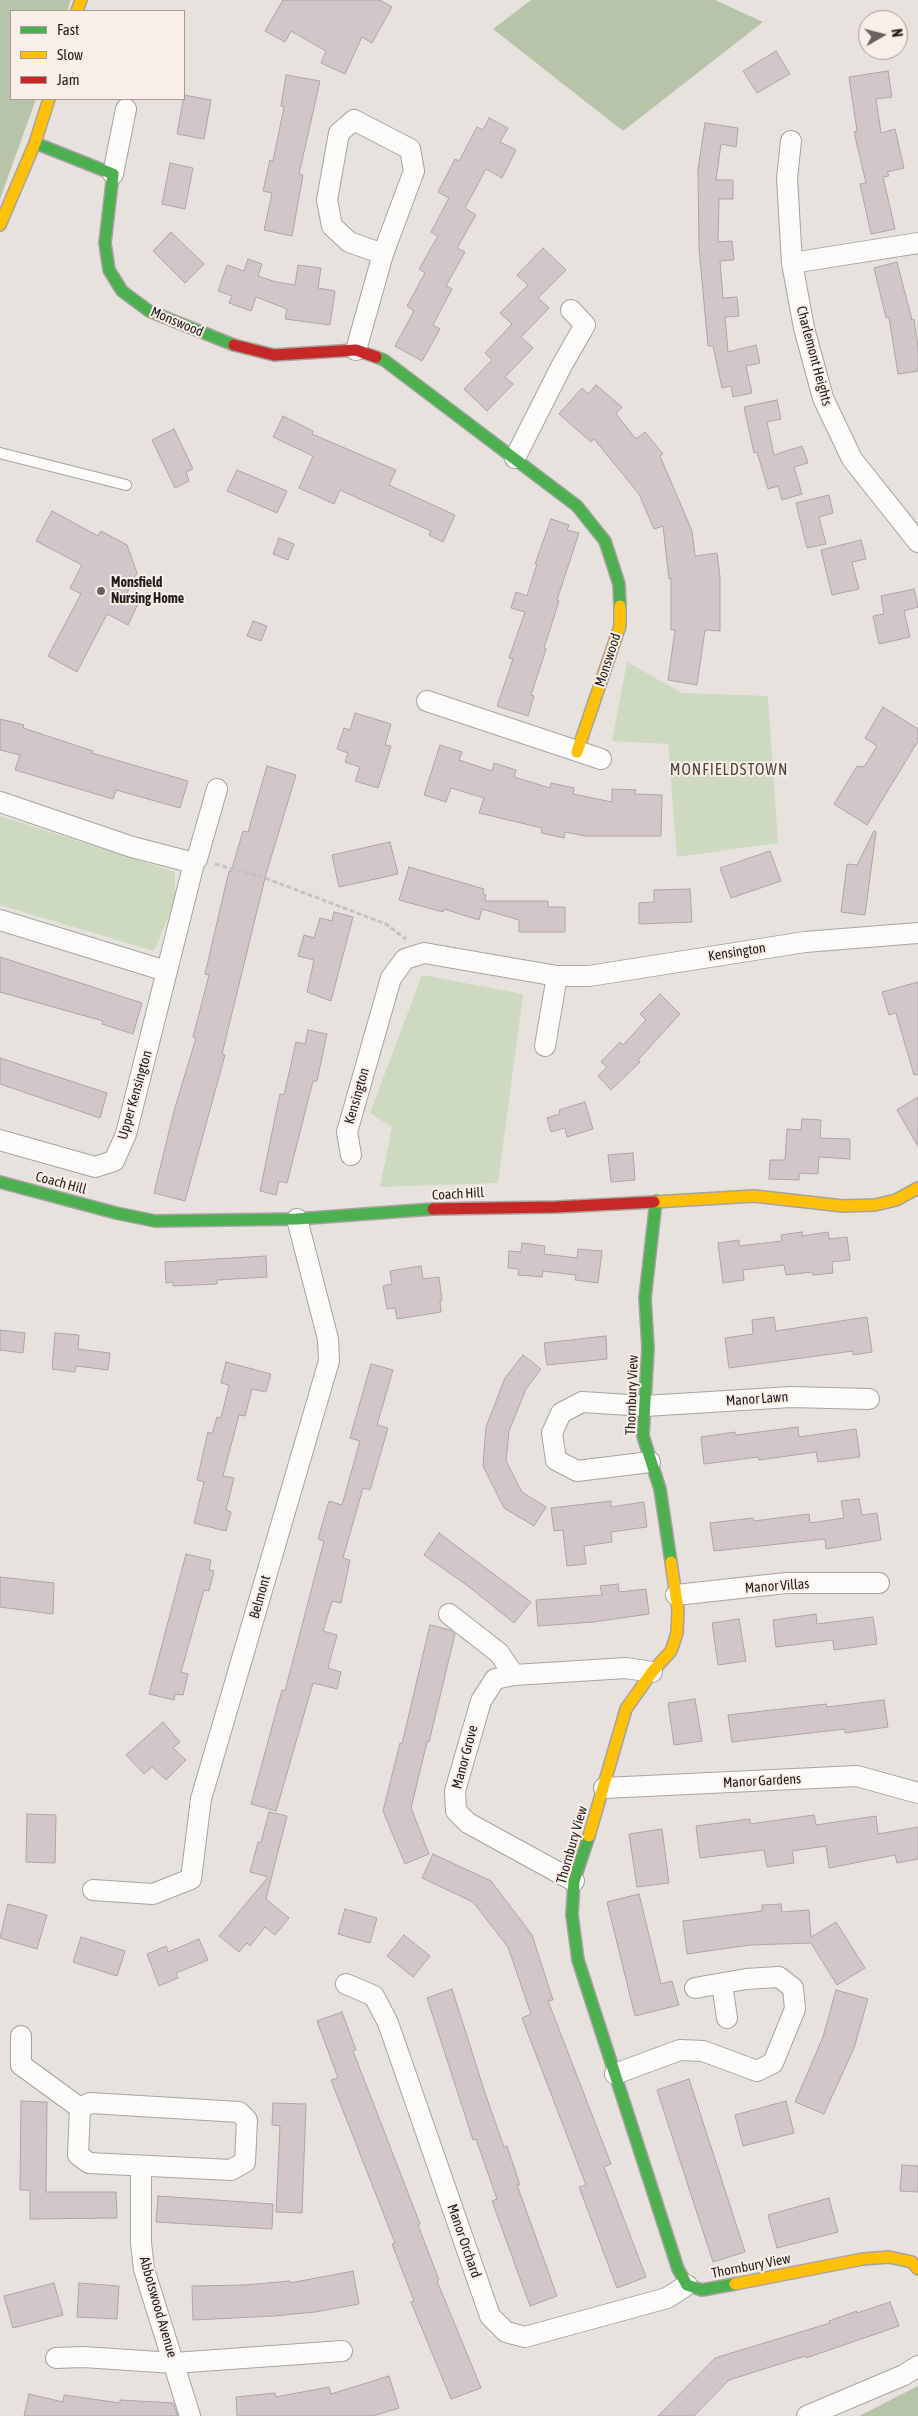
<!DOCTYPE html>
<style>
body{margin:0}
#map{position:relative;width:918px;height:2416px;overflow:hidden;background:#e7e2de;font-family:"Asap Condensed",sans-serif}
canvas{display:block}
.legend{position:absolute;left:10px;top:10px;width:175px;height:90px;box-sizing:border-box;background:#f9efe8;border:1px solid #a29b96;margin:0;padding:6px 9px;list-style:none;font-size:15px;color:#201c1a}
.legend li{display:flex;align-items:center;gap:10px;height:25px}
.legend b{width:25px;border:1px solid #a29b96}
.north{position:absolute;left:858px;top:10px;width:50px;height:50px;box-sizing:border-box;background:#f9efe8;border:1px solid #a29b96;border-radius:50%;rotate:82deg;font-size:14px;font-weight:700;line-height:20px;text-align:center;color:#201c1a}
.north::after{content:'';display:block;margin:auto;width:18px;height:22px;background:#66615f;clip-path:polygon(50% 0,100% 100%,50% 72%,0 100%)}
</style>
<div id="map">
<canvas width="918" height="2416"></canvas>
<ul class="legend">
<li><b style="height:6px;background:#4caf50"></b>Fast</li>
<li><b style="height:6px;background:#ffc107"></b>Slow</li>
<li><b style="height:6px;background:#c62828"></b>Jam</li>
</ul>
<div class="north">N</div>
</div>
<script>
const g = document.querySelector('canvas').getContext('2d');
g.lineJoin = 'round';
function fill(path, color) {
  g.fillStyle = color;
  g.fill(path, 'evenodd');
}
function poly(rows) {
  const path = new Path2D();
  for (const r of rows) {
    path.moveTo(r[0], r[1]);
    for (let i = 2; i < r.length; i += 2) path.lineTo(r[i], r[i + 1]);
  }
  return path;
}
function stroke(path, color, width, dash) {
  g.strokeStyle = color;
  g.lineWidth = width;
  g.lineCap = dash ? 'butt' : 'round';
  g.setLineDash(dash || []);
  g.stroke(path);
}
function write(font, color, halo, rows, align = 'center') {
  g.font = font + ' "Asap Condensed",sans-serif';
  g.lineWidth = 4;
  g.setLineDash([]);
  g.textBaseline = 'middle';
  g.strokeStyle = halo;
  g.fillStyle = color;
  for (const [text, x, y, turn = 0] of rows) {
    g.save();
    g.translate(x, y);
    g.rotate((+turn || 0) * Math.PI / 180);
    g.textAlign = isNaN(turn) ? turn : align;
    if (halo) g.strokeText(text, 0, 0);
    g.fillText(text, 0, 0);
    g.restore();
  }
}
fill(poly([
 [627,662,682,693,768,696,778,843,677,857,668,744,612,741],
 [0,816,175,872,175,902,154,951,0,905],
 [422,975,523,994,498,1183,380,1187,392,1127,370,1113]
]), '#cddabf');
fill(poly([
 [0,0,71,0,67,11,11,11,11,99,36,99,0,199],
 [531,0,715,0,763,22,623,131,493,29],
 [918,2386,918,2416,859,2416]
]), '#b7c4a9');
const building = poly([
 [283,0,380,0,392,7,372,43,362,37,345,74,321,63,326,51,291,31,285,42,265,31,283,0],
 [776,51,790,74,757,93,743,71,776,51],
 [888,71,892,97,876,99,881,133,895,129,904,168,887,172,889,176,883,177,895,229,871,234,860,184,866,183,854,132,857,131,849,77,888,71],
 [286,75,320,81,299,174,303,175,292,236,264,230,272,193,263,191,270,160,273,161,284,107,281,106,286,75],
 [184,95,211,100,204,139,177,134,184,95],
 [489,118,508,128,500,142,516,150,502,178,486,169,465,208,476,215,457,248,465,252,446,286,452,289,433,325,440,329,422,361,395,346,414,311,407,306,425,273,419,269,438,236,431,232,449,198,438,192,455,159,459,161,477,127,483,130,489,118],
 [705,123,738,128,736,147,721,144,716,180,733,180,733,199,719,199,718,242,732,241,734,260,720,261,723,298,737,297,739,316,725,317,728,352,756,345,760,363,746,366,752,393,733,397,731,386,722,388,713,346,708,346,699,248,698,169,705,123],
 [170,163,193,168,185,209,162,204,170,163],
 [171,232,204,264,185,283,153,251,171,232],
 [543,248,566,270,538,298,549,308,521,337,533,348,505,377,513,384,487,411,464,389,492,360,485,353,512,324,500,313,528,285,517,275,543,248],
 [248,259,262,264,258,276,276,282,295,285,298,265,321,268,318,288,335,291,330,325,285,319,287,309,256,297,251,311,229,303,232,296,218,291,227,265,244,271,248,259],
 [897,262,912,320,914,319,918,347,918,371,898,374,889,317,886,318,874,268,897,262],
 [596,385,622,407,616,414,636,439,645,432,663,454,660,456,692,531,695,556,717,553,720,577,720,631,705,630,697,685,668,680,675,630,671,630,671,578,669,579,663,526,654,529,639,494,594,439,591,442,559,414,582,388,588,394,596,385],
 [777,400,781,419,767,422,774,455,802,446,808,463,794,467,802,494,782,500,778,486,768,489,757,452,754,453,744,407,777,400],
 [283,416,313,431,312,434,396,470,389,485,455,515,443,542,429,535,431,531,340,490,334,504,299,488,313,456,273,437,283,416],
 [174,429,193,469,186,472,189,481,175,488,152,440,174,429],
 [237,470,287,491,277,513,227,491,237,470],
 [829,495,833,513,819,517,826,544,807,548,796,503,829,495],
 [52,511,98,536,101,531,127,545,137,573,127,593,140,600,128,625,107,614,77,672,48,656,81,594,70,588,82,565,36,541,52,511],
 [551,519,569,525,567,530,579,533,557,600,559,601,544,648,546,649,531,695,534,696,528,716,497,706,513,659,509,658,525,612,511,608,516,592,527,596,537,564,535,564,551,519],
 [279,538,294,544,288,560,273,554,279,538],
 [861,540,866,559,852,562,859,589,832,595,821,550,861,540],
 [914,589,918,607,904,611,910,637,879,644,873,616,884,614,881,596,914,589],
 [253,621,267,626,261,641,247,636,253,621],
 [883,707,918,729,918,741,867,825,834,804,857,766,864,767,877,746,865,738,883,707],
 [355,713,391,724,385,745,391,746,378,788,355,781,360,767,345,762,348,753,337,749,344,728,350,730,355,713],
 [0,719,24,725,23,728,93,751,92,753,188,781,180,808,116,790,113,799,15,770,20,755,0,750,0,719],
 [440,745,462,752,459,760,492,771,494,763,516,770,514,777,550,788,551,783,574,788,573,794,612,802,612,789,636,790,634,794,662,795,661,836,586,836,565,832,564,838,541,833,542,828,479,813,484,798,451,788,446,802,424,795,440,745],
 [267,766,296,775,266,874,222,1054,225,1055,185,1201,154,1193,174,1111,196,1038,193,1037,209,975,205,974,229,871,231,872,243,831,248,832,267,766],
 [874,831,876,832,865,915,841,912,847,864,857,865,874,831],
 [390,842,398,874,339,887,332,855,390,842],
 [770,851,781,881,731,898,720,868,770,851],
 [409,867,484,889,483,894,486,895,485,901,548,901,548,907,565,907,565,932,519,932,519,920,482,909,479,920,444,909,443,912,399,900,409,867],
 [690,889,692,922,639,924,639,903,654,902,654,890,690,889],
 [334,912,353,917,331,1001,307,992,314,960,298,956,304,935,314,938,320,918,332,921,334,912],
 [0,957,142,1003,133,1034,102,1024,103,1021,0,992,0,957],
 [918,982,918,1074,914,1075,896,1013,889,1015,882,992,918,982],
 [660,994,680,1014,638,1060,640,1062,611,1090,598,1076,607,1067,601,1062,620,1042,623,1045,646,1020,640,1014,660,994],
 [308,1030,327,1034,317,1081,313,1081,287,1183,279,1181,276,1195,260,1191,280,1094,284,1095,296,1042,305,1044,308,1030],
 [0,1058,107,1093,100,1118,0,1084,0,1058],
 [918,1097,918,1146,897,1110,918,1097],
 [585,1102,593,1129,567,1137,565,1128,551,1132,547,1118,560,1114,559,1110,585,1102],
 [802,1119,821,1120,820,1138,850,1139,850,1159,819,1157,818,1174,799,1173,799,1180,769,1179,770,1160,785,1160,787,1129,801,1130,802,1119],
 [633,1153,635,1180,611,1182,608,1155,633,1153],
 [802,1232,802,1236,828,1232,829,1239,847,1237,850,1260,832,1262,833,1273,813,1275,812,1272,786,1275,784,1265,743,1270,744,1280,723,1283,718,1243,739,1240,739,1246,782,1241,781,1235,802,1232],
 [522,1243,545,1246,544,1254,577,1258,578,1249,602,1251,598,1283,575,1280,576,1275,543,1271,542,1277,518,1275,519,1269,508,1268,509,1251,521,1252,522,1243],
 [266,1256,267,1277,217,1280,217,1284,173,1286,173,1282,166,1283,165,1262,266,1256],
 [421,1266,423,1279,439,1277,442,1301,440,1301,441,1312,397,1319,395,1308,387,1309,383,1286,392,1284,390,1271,421,1266],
 [774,1317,776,1331,867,1317,872,1352,853,1355,853,1351,729,1368,725,1338,753,1334,752,1320,774,1317],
 [0,1330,25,1333,23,1353,0,1350,0,1330],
 [55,1333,79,1335,78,1349,110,1353,108,1370,76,1366,75,1372,52,1369,55,1333],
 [606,1336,607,1359,547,1365,544,1343,606,1336],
 [523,1355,541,1369,526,1389,509,1431,506,1461,522,1492,546,1507,534,1526,504,1508,483,1466,486,1427,505,1378,523,1355],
 [226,1362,271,1374,266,1392,252,1389,245,1416,239,1415,223,1476,234,1478,226,1510,231,1512,226,1531,194,1523,204,1482,197,1480,208,1432,212,1434,217,1417,221,1418,229,1385,221,1383,226,1362],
 [371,1364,393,1370,377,1425,388,1428,370,1490,363,1488,343,1558,350,1560,341,1603,332,1601,323,1631,337,1635,328,1668,341,1672,337,1689,313,1683,276,1811,251,1804,282,1690,285,1691,324,1541,318,1539,329,1501,342,1505,360,1441,350,1438,371,1364],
 [798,1427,799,1437,856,1429,860,1457,818,1462,816,1452,759,1460,758,1457,704,1464,701,1437,735,1432,736,1435,798,1427],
 [859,1499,862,1515,877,1513,881,1540,826,1549,825,1539,714,1551,710,1523,753,1518,754,1521,809,1514,810,1523,844,1518,841,1501,859,1499],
 [611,1501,611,1507,644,1502,647,1527,611,1532,612,1542,584,1546,586,1564,567,1566,563,1530,554,1531,551,1508,611,1501],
 [439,1533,531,1602,514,1623,468,1586,424,1555,439,1533],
 [186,1554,211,1560,209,1570,214,1571,209,1591,204,1590,181,1672,188,1674,183,1695,175,1694,174,1700,149,1694,186,1554],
 [0,1577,54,1583,53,1614,0,1607,0,1577],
 [618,1584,619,1592,646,1589,649,1614,593,1622,538,1626,536,1600,602,1595,600,1586,618,1584],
 [816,1614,817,1624,873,1617,877,1644,834,1650,833,1640,776,1647,773,1620,816,1614],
 [739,1619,746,1661,718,1665,712,1623,739,1619],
 [430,1625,450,1630,455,1634,429,1742,427,1742,411,1808,429,1854,405,1864,383,1811,400,1743,402,1744,430,1625],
 [695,1699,702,1741,674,1745,668,1703,695,1699],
 [884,1700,888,1727,845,1733,845,1729,732,1742,728,1715,826,1704,827,1707,884,1700],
 [163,1722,180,1742,173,1748,186,1760,166,1780,152,1767,144,1774,126,1755,163,1722],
 [269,1812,287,1816,266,1899,289,1918,275,1935,265,1927,250,1946,247,1943,239,1952,219,1936,268,1877,250,1872,258,1842,261,1842,269,1812],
 [27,1814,56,1815,55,1863,26,1862,27,1814],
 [814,1815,816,1825,876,1816,878,1834,918,1827,918,1859,897,1863,895,1855,829,1868,826,1846,792,1851,794,1863,767,1867,764,1850,700,1858,696,1826,750,1819,750,1824,814,1815],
 [662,1829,669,1883,637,1887,629,1834,662,1829],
 [433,1854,491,1881,532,1935,553,2000,548,2001,611,2164,604,2167,646,2277,617,2288,579,2187,586,2185,522,2018,531,2014,508,1947,473,1902,422,1878,433,1854],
 [639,1894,661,1984,672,1981,679,2005,635,2016,607,1902,639,1894],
 [8,1904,47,1915,37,1949,0,1938,8,1904],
 [781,1904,782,1912,809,1910,811,1937,836,1922,865,1968,837,1985,811,1943,750,1945,687,1954,683,1921,762,1911,762,1905,781,1904],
 [345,1909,377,1918,370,1943,338,1934,345,1909],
 [404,1935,430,1956,413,1977,387,1956,404,1935],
 [81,1937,125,1951,117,1976,73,1962,81,1937],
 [199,1939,208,1960,176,1973,178,1978,159,1986,147,1954,166,1946,168,1952,199,1939],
 [452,1989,485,2093,504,2147,507,2146,520,2185,517,2185,557,2296,530,2306,492,2201,497,2199,476,2139,473,2140,427,1998,452,1989],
 [836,1990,868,1999,854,2048,824,2114,795,2102,823,2037,836,1990],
 [342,2012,356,2050,353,2051,420,2224,418,2225,439,2280,437,2281,481,2388,451,2399,411,2302,414,2301,392,2244,395,2243,331,2080,338,2078,317,2021,342,2012],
 [689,2079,745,2252,713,2262,657,2090,689,2079],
 [21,2101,47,2102,46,2192,116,2192,117,2218,30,2219,30,2190,20,2190,21,2101],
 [786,2101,794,2133,743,2146,735,2115,786,2101],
 [273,2103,306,2104,302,2213,276,2212,280,2126,272,2125,273,2103],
 [902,2165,918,2166,918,2192,900,2191,902,2165],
 [158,2196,273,2204,272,2229,156,2222,158,2196],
 [829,2198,838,2232,777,2248,768,2215,829,2198],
 [353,2271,359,2304,315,2312,274,2316,193,2320,192,2286,245,2285,290,2281,290,2283,353,2271],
 [54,2283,63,2315,13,2328,4,2296,54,2283],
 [79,2283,119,2286,117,2319,77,2317,79,2283],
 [890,2302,899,2326,806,2358,805,2356,729,2380,694,2416,658,2416,715,2358,830,2323,829,2321,857,2311,857,2313,890,2302],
 [389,2376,399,2408,373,2416,237,2416,236,2397,275,2393,276,2397,329,2387,331,2394,389,2376],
 [29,2394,63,2402,64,2395,120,2403,120,2400,173,2403,178,2416,24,2416,29,2394]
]);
fill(building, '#d3c6ca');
stroke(building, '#aaa6a5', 1);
const lane = poly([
 [0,453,126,485]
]);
const street = poly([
 [791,141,787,178,792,263,804,328,823,398,852,459,918,542],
 [113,174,126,109],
 [792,263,918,243],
 [356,350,383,254,414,171,410,149,354,120,339,133,327,200,332,226,349,242,383,254],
 [515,458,562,365,585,325,571,310],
 [427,701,601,759],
 [0,802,132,847,194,863],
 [0,920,166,971],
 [545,1046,557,976],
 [0,1140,95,1167,114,1161,126,1134,194,863,197,859,217,789],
 [351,1155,347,1132,391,978,405,959,424,953,557,976,589,976,805,942,918,933],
 [650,1462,577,1471,556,1460,552,1433,561,1413,582,1402,645,1406,791,1397,869,1399],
 [676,1595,786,1583,879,1583],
 [449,1614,499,1653,514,1675],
 [604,1788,857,1776,918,1793],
 [574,1881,468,1823,456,1811,455,1791,481,1701,495,1679,514,1675,626,1668,652,1672],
 [93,1890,153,1894,191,1879,201,1799,329,1361,328,1339,297,1219],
 [346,1984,374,1996,388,2023,490,2316,506,2332,525,2337,667,2298,687,2285],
 [722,1984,727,2018],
 [21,2036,21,2065,80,2108],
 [615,2074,680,2050,703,2051,757,2071,773,2063,795,2009,793,1988,779,1977,746,1979,695,1988],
 [90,2103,239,2112,247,2120,245,2162,231,2170,89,2163,78,2155,80,2108,90,2103],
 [141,2166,141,2243,144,2269,190,2416],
 [56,2358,83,2357,174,2363,342,2351],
 [807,2416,904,2375,918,2366]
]);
const fast = poly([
 [35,143,113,174,105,243,109,270,122,291,149,311,234,345],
 [376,357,384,360,577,506,605,541,619,584,620,606],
 [0,1182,116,1213,155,1221,297,1219,433,1209],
 [656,1201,645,1298,648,1348,643,1436,660,1489,671,1562],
 [589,1836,574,1881,572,1915,578,1960,678,2269,687,2285,702,2290,735,2284]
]);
const slow = poly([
 [77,11,81,0],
 [0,225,35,143,49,99],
 [577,752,620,626,620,606],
 [654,1202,754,1196,843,1206,875,1205,896,1200,918,1188],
 [589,1836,626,1709,652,1672,671,1651,677,1633,678,1609,671,1562],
 [735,2284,863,2259,889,2257,912,2262,918,2269]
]);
const jam = poly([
 [234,345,274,355,356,350,376,357],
 [433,1209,556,1207,654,1202]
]);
stroke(lane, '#a6a29f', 12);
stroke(street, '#a6a29f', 22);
stroke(fast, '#a6a29f', 14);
stroke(slow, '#a6a29f', 14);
stroke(jam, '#a6a29f', 14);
stroke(poly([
 [215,864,265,878,386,924,406,939]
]), '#c4c2c2', 3, [5, 2.5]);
stroke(lane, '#fbfbfa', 10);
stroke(street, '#fbfbfa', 20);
stroke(fast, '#4caf50', 11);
stroke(slow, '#ffc107', 11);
stroke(jam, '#c62828', 11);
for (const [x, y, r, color] of [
 [101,591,5,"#66615f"]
]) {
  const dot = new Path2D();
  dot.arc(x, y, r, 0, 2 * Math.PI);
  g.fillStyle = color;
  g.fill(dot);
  stroke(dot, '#f9efe8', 2);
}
write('14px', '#201c1a', '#f9efe8', [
 ["Monswood",177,322,23],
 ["Charlemont Heights",814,356,75],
 ["Monswood",608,660,-72],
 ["Kensington",737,952,-9],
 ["Upper Kensington",135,1095,-74],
 ["Kensington",357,1096,-74],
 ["Coach Hill",61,1183,15],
 ["Coach Hill",458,1194,-3],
 ["Thornbury View",632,1395,-88],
 ["Manor Lawn",757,1399,-4],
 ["Manor Villas",777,1586,-4],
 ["Belmont",260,1597,-74],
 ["Manor Grove",465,1757,-75],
 ["Manor Gardens",762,1781,-3],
 ["Thornbury View",572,1845,-74],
 ["Manor Orchard",464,2241,71],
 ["Thornbury View",751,2266,-11],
 ["Abbotswood Avenue",158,2307,74]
]);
write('bold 14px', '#201c1a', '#f9efe8', [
 ["Monsfield",111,583],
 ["Nursing Home",111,599]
], 'left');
g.letterSpacing = '1px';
write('16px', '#4c453f', '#f9efe8', [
 ["MONFIELDSTOWN",729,770]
]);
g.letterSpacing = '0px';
</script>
